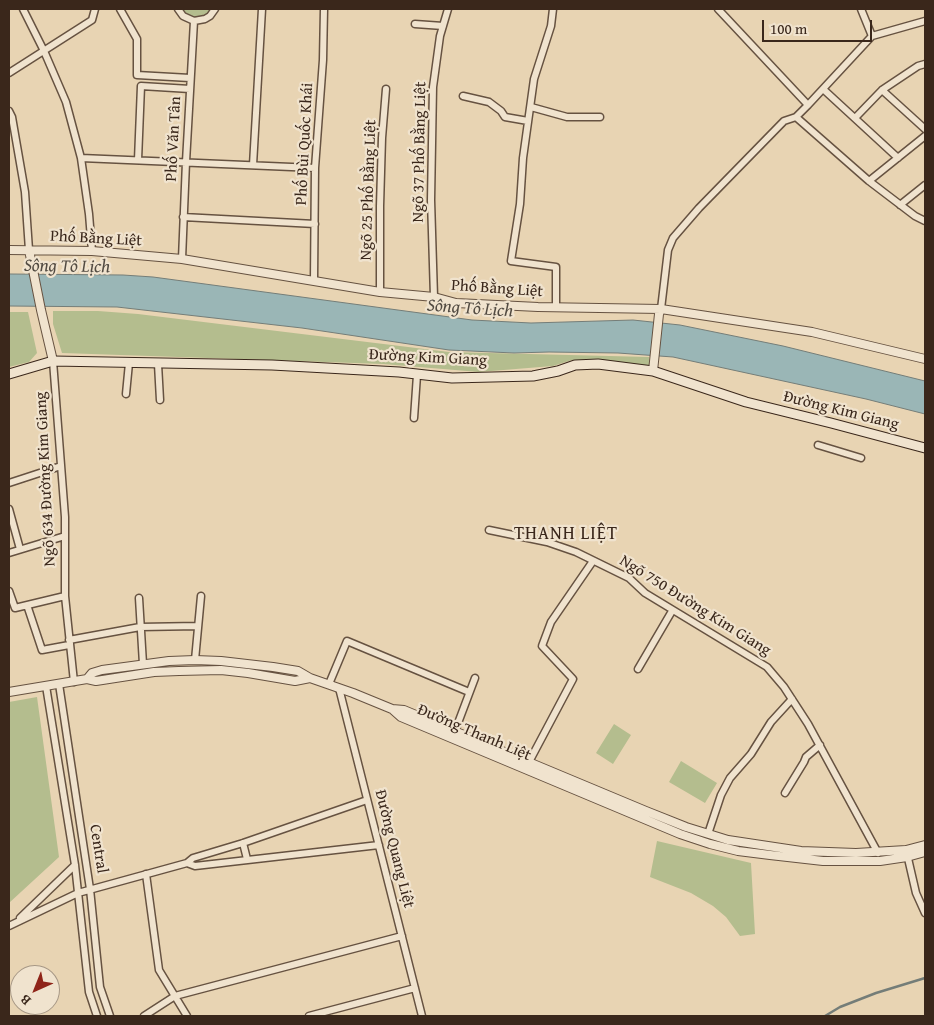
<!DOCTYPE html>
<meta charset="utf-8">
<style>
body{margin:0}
#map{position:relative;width:934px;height:1025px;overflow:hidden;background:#e8d4b3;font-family:"Gentium Book Plus",serif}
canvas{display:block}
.frame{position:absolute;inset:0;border:10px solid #3a271b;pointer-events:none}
.north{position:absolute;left:10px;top:965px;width:50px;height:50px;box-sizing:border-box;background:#f0e3ce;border:1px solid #a79886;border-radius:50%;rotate:224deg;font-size:14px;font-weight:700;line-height:20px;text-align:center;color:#3a271b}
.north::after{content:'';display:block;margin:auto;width:18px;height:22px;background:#8f2418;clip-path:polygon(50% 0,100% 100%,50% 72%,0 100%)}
.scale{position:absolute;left:762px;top:20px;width:110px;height:22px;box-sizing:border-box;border:2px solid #3a271b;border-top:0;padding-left:6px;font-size:15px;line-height:18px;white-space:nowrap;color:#3a271b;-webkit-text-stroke:4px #f0e3ce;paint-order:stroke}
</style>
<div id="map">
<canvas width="934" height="1025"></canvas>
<div class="frame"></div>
<div class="north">B</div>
<div class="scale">100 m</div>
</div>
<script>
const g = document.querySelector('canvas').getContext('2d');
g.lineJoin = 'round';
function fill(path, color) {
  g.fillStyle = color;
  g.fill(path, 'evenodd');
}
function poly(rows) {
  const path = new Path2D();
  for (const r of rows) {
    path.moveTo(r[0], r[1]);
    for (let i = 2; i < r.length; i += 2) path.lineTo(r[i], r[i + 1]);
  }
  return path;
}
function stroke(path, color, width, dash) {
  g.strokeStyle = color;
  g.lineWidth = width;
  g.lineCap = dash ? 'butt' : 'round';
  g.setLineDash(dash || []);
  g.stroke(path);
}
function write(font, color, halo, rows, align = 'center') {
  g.font = font + ' "Gentium Book Plus",serif';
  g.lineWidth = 4.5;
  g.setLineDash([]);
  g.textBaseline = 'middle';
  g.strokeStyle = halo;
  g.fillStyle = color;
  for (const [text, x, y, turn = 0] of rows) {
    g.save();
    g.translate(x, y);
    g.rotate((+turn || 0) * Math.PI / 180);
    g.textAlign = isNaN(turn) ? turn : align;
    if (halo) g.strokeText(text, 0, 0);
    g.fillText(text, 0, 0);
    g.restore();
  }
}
fill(poly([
 [178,9,215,9,210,16,194,21],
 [53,311,98,311,138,314,449,352,649,357,649,367,622,362,572,360,553,366,479,372,383,364,62,353,53,324],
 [9,312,28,312,37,353,29,362,9,367],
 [37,697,59,857,9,903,9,702],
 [614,724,631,735,613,764,596,753],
 [681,761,717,783,705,803,669,782],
 [657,841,751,863,755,934,740,936,726,917,713,906,691,893,650,877]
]), '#b4bd8e');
const water = poly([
 [9,274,123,275,153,277,472,320,531,323,633,320,680,325,783,346,925,381,925,414,866,399,673,357,618,353,549,352,514,353,449,350,302,328,117,307,9,306,9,274]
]);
fill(water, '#9ab6b6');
stroke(water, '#747d78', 1);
stroke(poly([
 [825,1016,840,1007,876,993,925,978]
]), '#747d78', 2.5);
const minor = poly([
 [23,9,44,51,66,102,81,158,89,214,92,251],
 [120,9,137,39,137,75,190,78],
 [178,9,183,16,194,21,205,19,210,16,215,9],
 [553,9,551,26,534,79,523,158,520,204,511,261,556,267,556,306],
 [718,9,808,105],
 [415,24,443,26],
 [872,36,925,21],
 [9,73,92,20,95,9],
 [823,89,898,158],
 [882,90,925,129],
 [463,96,489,102,501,111,505,117,528,121],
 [531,107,567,117,600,117],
 [9,111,12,117,25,192,29,250],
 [796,117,869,181,915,216,925,221],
 [855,118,882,90,918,66,925,64],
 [81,158,315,168],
 [138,160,141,86,190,89],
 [253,165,262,9],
 [869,181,925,136],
 [900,205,925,185],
 [183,217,315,224],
 [182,259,186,162,194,21],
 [314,280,315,168,323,60,324,9],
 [380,292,380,206,382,138,386,89],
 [434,297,431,200,433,87,440,36,448,9],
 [661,309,668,250,673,238,699,208,784,121,796,117,808,105,872,36,861,9],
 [53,361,65,517,65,596,74,682],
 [158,364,160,400],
 [126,394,129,363],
 [414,418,417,375],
 [818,445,861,458],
 [9,483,61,466],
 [9,509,20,549],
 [489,530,547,542,576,552,629,578,645,593,767,667,784,687,808,724,878,853],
 [9,553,65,536],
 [9,591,15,608,65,596],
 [139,598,143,664],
 [27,605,42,650,69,645],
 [69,640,140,627,198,626],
 [195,660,201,596],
 [638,669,672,611],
 [59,684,90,889,100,987,110,1016],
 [329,684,347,641,469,692],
 [46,686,75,865,89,992,97,1016],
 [339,688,422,1016],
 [455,731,475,678],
 [529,762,573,679,542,646,551,622,593,561],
 [785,793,804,762,806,757,820,745],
 [708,834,721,795,730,778,751,754,771,722,792,699],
 [243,843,247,859],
 [907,854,916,893,925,913],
 [187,863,195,866,379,845],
 [146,874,159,970,187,1016],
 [20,918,75,865],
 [9,926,78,893,187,863,193,858,243,843,367,800],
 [144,1016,175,996,402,936],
 [309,1016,415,988]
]);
const tertiary = poly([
 [9,250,92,251,182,259,380,292,434,297,456,303,538,307,661,309,812,332,925,359],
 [29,250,41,310,53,361],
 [653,371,659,314,661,309],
 [87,679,92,673,102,670,169,661,195,660,221,661,273,667,298,671,310,678],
 [9,692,87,679,96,681,154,672,179,671,221,670,248,673,295,681,310,678,353,693,392,709,401,717,680,834,710,844,738,851,770,855,823,861,880,861,907,857,925,852],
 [392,709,404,710,646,811,686,827,728,840,801,851,856,853,906,850,925,845]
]);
const secondary = poly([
 [9,374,53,361,272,365,399,372,452,378,533,376,558,371,575,365,598,364,653,371,746,402,831,423,925,448]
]);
stroke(minor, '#665241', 9);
stroke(tertiary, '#665241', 10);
stroke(secondary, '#3a271b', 11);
stroke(minor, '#f0e3ce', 6);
stroke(tertiary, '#f0e3ce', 8);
stroke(secondary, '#f0e3ce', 9);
write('16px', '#3a271b', '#f0e3ce', [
 ["Phố Văn Tân",174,139,-87],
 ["Phố Bùi Quốc Khái",305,144,-87],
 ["Ngõ 37 Phố Bằng Liệt",420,152,-89],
 ["Ngõ 25 Phố Bằng Liệt",369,190,-88],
 ["Phố Bằng Liệt",96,239,3],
 ["Phố Bằng Liệt",497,289,4],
 ["Đường Kim Giang",428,358,3],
 ["Đường Kim Giang",841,411,14],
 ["Ngõ 634 Đường Kim Giang",46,479,-93],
 ["Ngõ 750 Đường Kim Giang",695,606,32],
 ["Đường Thanh Liệt",474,733,23],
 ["Central",98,849,81],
 ["Đường Quang Liệt",394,849,76]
]);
write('italic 18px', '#524b42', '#f0e3ce', [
 ["Sông Tô Lịch",67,267,1],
 ["Sông Tô Lịch",470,309,4]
]);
g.letterSpacing = '1px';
write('18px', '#3a271b', '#f0e3ce', [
 ["THANH LIỆT",566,534]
]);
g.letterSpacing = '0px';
</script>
